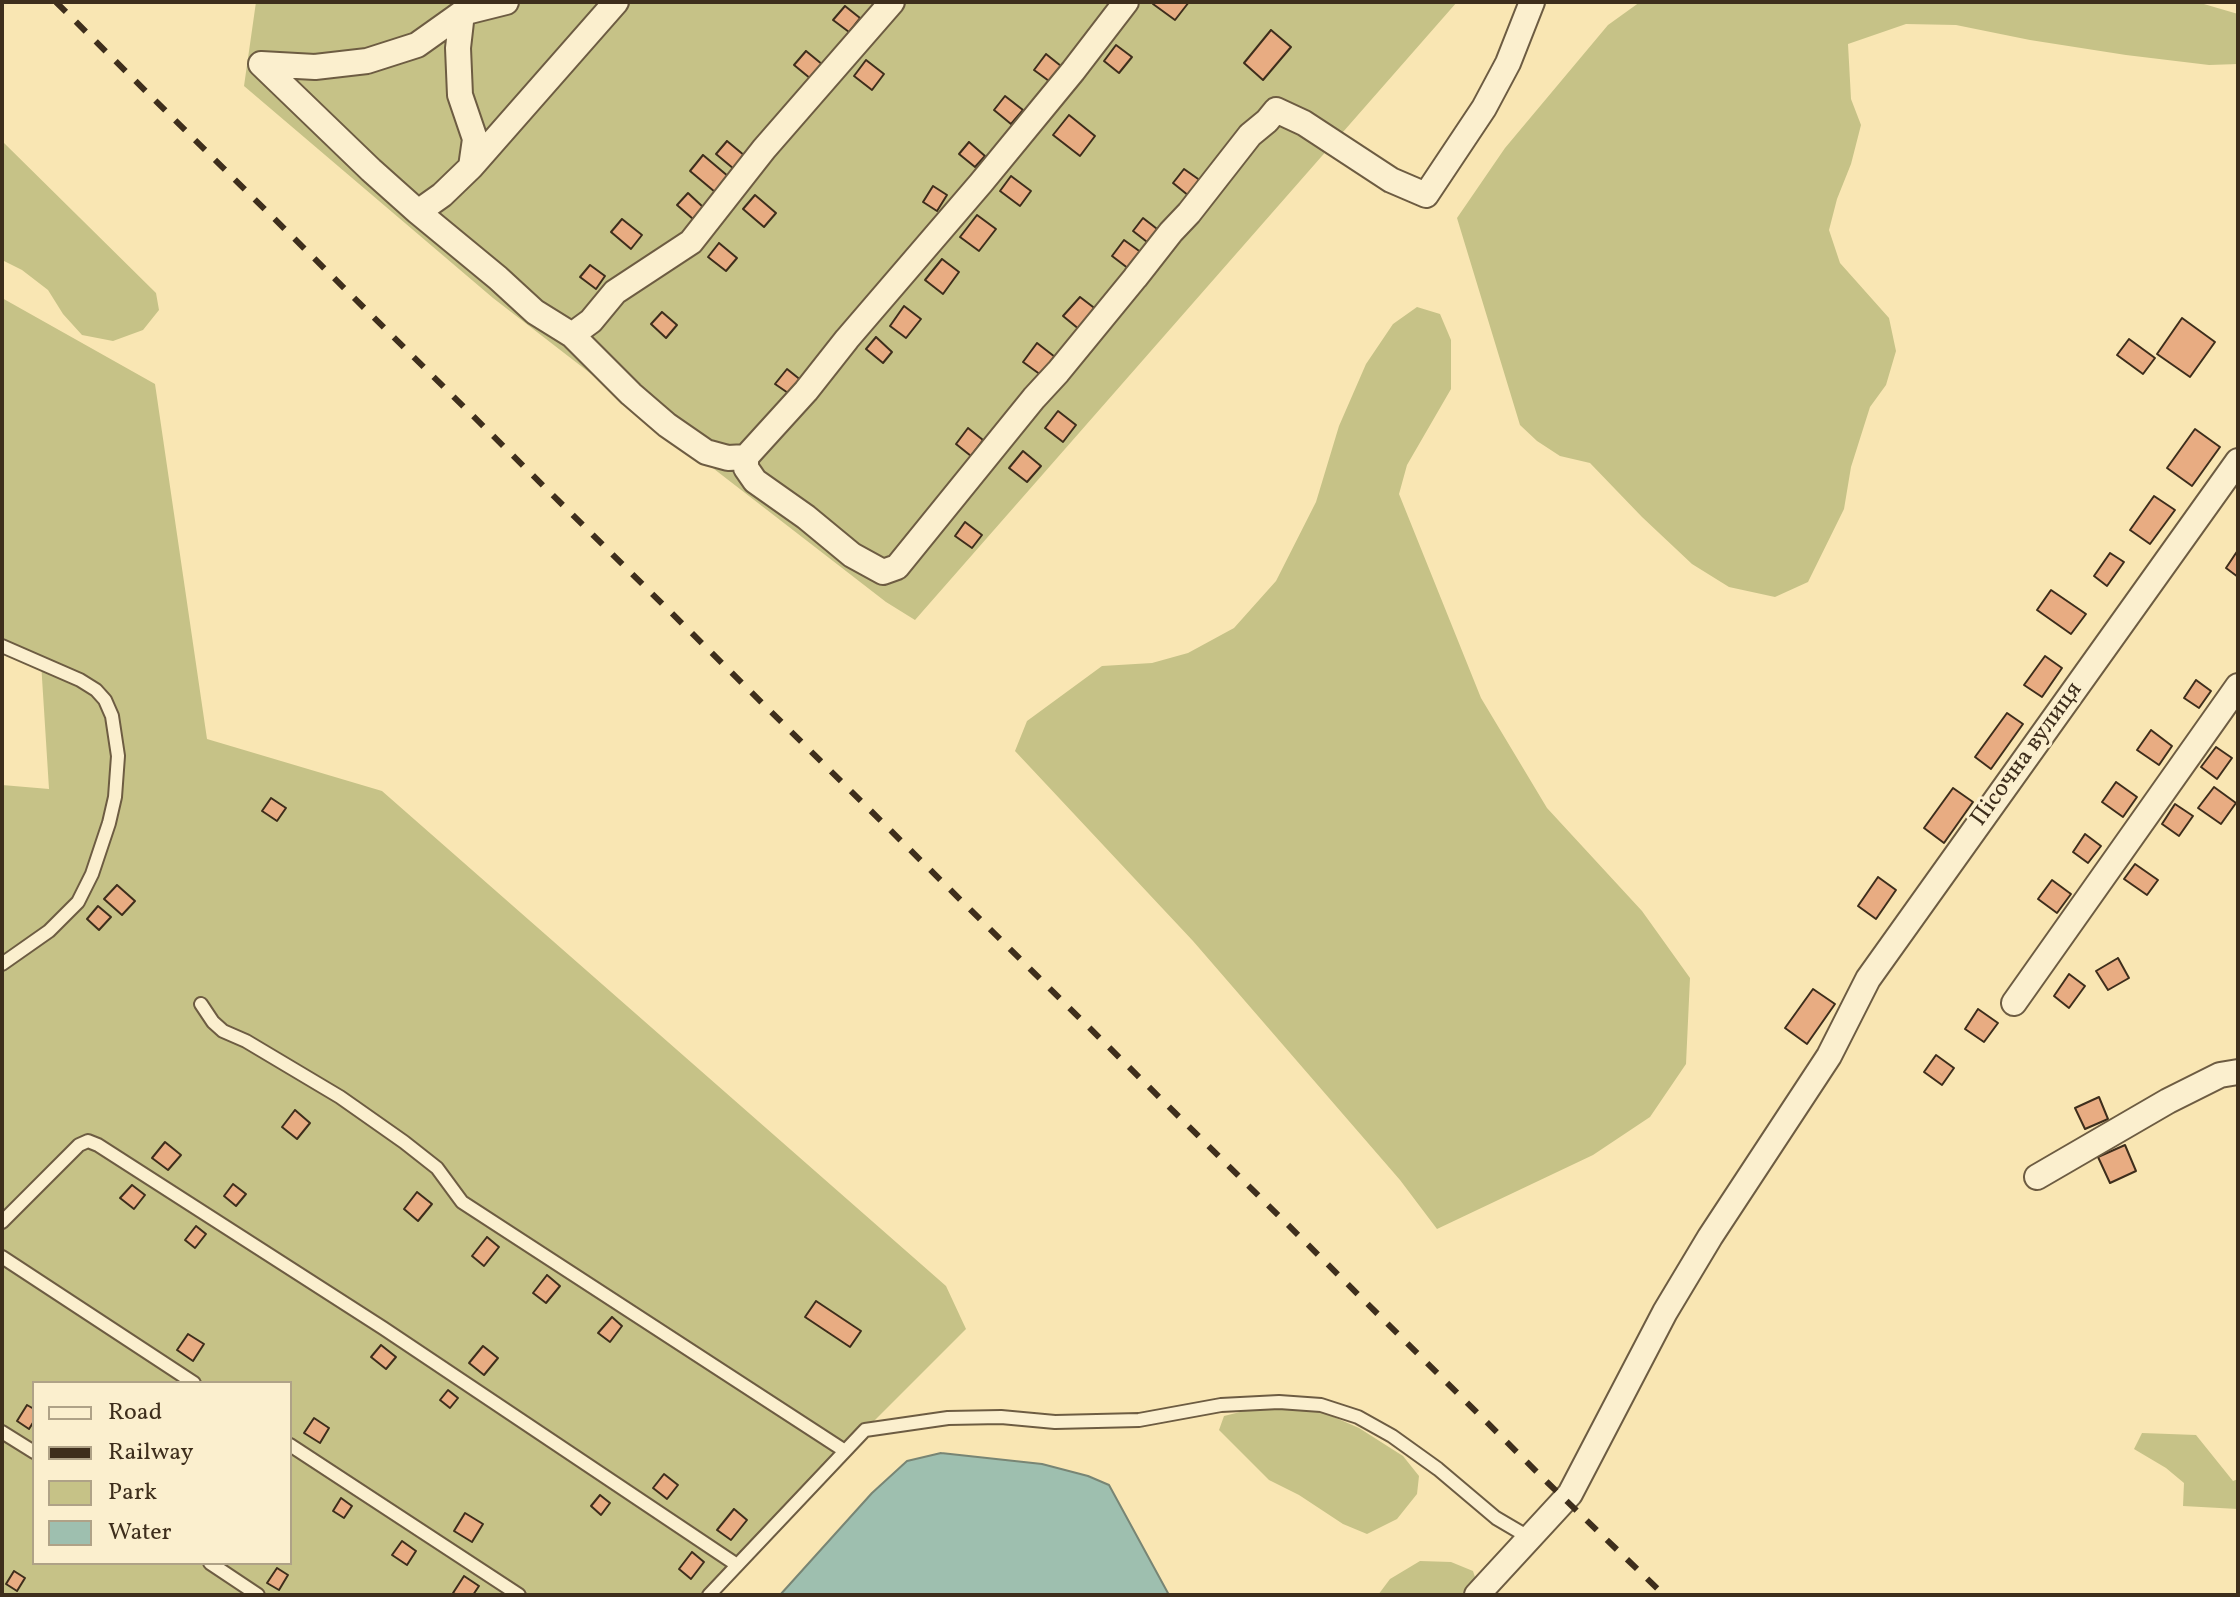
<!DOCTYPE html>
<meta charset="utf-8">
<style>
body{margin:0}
#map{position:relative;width:2240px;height:1597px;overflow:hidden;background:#f9e6b3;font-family:Vollkorn,serif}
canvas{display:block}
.frame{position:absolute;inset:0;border:4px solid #3e2e1c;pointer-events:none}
.legend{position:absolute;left:32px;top:1381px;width:260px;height:184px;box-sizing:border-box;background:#fbefce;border:2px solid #afa287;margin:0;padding:10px 14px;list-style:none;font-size:24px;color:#3e2e1c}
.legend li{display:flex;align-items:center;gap:16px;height:40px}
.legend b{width:40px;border:2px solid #afa287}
</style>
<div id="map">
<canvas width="2240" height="1597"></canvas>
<div class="frame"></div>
<ul class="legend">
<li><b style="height:10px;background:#fbefce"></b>Road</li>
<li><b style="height:10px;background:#3e2e1c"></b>Railway</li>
<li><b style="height:22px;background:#c6c287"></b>Park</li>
<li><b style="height:22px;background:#9ebfaf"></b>Water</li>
</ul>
</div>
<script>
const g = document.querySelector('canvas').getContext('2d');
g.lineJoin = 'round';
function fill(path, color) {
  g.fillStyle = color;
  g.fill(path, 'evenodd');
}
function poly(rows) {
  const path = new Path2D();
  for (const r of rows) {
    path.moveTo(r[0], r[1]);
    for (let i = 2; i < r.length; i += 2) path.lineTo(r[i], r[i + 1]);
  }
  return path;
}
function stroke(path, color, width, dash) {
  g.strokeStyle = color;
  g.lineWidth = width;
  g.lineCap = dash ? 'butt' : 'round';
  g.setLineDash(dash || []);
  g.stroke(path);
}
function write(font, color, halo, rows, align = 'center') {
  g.font = font + ' Vollkorn,serif';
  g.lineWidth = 6;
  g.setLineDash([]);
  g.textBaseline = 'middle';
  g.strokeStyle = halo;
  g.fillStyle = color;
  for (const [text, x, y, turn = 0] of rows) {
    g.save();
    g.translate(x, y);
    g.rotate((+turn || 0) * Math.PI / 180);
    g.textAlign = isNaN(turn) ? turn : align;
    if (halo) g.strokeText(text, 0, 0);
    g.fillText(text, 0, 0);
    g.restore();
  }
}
fill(poly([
 [256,2,1457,2,915,620,886,602,493,298,244,86],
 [1640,2,2197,2,2238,14,2238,64,2209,65,2126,55,2030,40,1956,25,1906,24,1848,44,1851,99,1861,125,1851,164,1837,199,1829,230,1840,263,1889,318,1896,351,1886,385,1870,407,1851,467,1844,509,1808,582,1775,597,1729,587,1692,564,1642,517,1590,463,1560,456,1537,441,1520,425,1457,218,1505,148,1608,25],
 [2,141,156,293,159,310,143,330,113,341,82,335,63,314,48,290,22,270,2,260],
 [2,298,155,384,207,739,382,791,946,1286,966,1329,865,1430,709,1595,2,1595,2,785,49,789,41,662,2,646],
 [34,1383,290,1383,290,1563,34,1563],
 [1417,307,1440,314,1451,340,1451,389,1407,465,1399,494,1481,698,1547,808,1642,911,1690,978,1686,1064,1650,1117,1593,1155,1437,1229,1400,1180,1193,941,1015,751,1027,721,1102,666,1152,663,1188,653,1234,628,1276,581,1316,502,1339,426,1366,364,1393,324],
 [1282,1408,1320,1411,1359,1428,1403,1456,1419,1476,1417,1494,1397,1519,1367,1534,1343,1524,1299,1495,1269,1480,1219,1430,1224,1416,1248,1410],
 [2142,1433,2196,1435,2233,1481,2238,1479,2238,1509,2183,1506,2184,1483,2166,1468,2134,1449],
 [1420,1561,1451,1562,1473,1571,1475,1577,1464,1595,1378,1595,1390,1579]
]), '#c6c287');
const water = poly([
 [941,1453,1042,1464,1088,1476,1109,1485,1169,1595,780,1595,872,1493,907,1461,941,1453]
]);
fill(water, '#9ebfaf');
stroke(water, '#788574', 2);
const building = poly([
 [1154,2,1189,2,1175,20,1153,4,1154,2],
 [845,6,860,18,849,32,833,20,845,6],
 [1271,30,1291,47,1263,80,1244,63,1271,30],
 [1116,45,1132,57,1119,73,1104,61,1116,45],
 [806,51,823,65,811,79,794,65,806,51],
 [1046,54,1061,66,1049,81,1034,70,1046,54],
 [866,60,884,74,872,90,854,76,866,60],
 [1005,96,1023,110,1011,124,994,110,1005,96],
 [1069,115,1095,136,1080,156,1053,135,1069,115],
 [727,141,745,156,734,169,716,154,727,141],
 [969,142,985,156,975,167,959,154,969,142],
 [703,155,729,177,715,192,690,171,703,155],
 [1184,169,1201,181,1189,196,1173,183,1184,169],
 [1011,176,1031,191,1020,206,1000,191,1011,176],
 [933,186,947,195,937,211,923,202,933,186],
 [688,193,703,207,693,219,677,205,688,193],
 [755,195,776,213,764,227,743,209,755,195],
 [977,215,996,229,979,251,960,237,977,215],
 [1143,218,1161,232,1151,245,1133,231,1143,218],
 [622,219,642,235,631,249,611,232,622,219],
 [1124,240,1142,253,1129,269,1112,256,1124,240],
 [719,243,737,258,726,271,708,257,719,243],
 [942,259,959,272,943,294,925,280,942,259],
 [590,265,605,276,596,289,580,277,590,265],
 [1080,297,1097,310,1080,330,1063,316,1080,297],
 [904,306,921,319,906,338,890,326,904,306],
 [662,312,677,325,666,338,651,324,662,312],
 [2182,318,2215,342,2190,377,2157,354,2182,318],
 [876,337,892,352,883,363,866,349,876,337],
 [2129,339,2155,358,2143,374,2117,355,2129,339],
 [1037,343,1055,357,1041,375,1023,362,1037,343],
 [787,369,802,381,791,395,775,384,787,369],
 [1058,411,1076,425,1063,442,1045,428,1058,411],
 [968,428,983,440,971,456,956,444,968,428],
 [2195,429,2220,447,2192,486,2167,468,2195,429],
 [1023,451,1041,466,1027,482,1009,468,1023,451],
 [2154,496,2175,510,2150,544,2130,530,2154,496],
 [965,522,982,535,972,548,955,536,965,522],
 [2238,550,2238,577,2226,568,2238,550],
 [2110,553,2124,562,2107,586,2094,576,2110,553],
 [2051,590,2086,614,2071,634,2037,610,2051,590],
 [2045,656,2062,668,2042,697,2024,685,2045,656],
 [2196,680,2211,691,2199,708,2184,698,2196,680],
 [2007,713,2023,724,1991,769,1975,757,2007,713],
 [2151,730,2172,746,2159,765,2137,750,2151,730],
 [2216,747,2232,758,2217,779,2201,767,2216,747],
 [2116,782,2137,797,2123,817,2102,802,2116,782],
 [2214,787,2236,803,2221,824,2198,808,2214,787],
 [1953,788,1973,802,1944,843,1924,828,1953,788],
 [271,798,286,808,277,821,262,811,271,798],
 [2175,804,2193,816,2179,836,2162,824,2175,804],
 [2085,834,2101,846,2088,863,2073,852,2085,834],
 [2135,864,2158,880,2147,895,2124,879,2135,864],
 [1878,877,1896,890,1876,919,1858,906,1878,877],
 [2052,880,2071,894,2057,913,2038,899,2052,880],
 [117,885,135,901,122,915,104,899,117,885],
 [98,906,111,917,99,930,87,919,98,906],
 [2118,958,2129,978,2108,990,2096,971,2118,958],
 [2069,974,2085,986,2069,1008,2054,996,2069,974],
 [1813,989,1835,1004,1807,1044,1785,1028,1813,989],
 [1978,1009,1998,1023,1984,1042,1965,1029,1978,1009],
 [1936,1055,1954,1068,1942,1085,1924,1072,1936,1055],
 [2099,1097,2108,1119,2085,1129,2075,1108,2099,1097],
 [295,1110,310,1123,297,1139,282,1127,295,1110],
 [165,1142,181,1155,168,1170,152,1158,165,1142],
 [2125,1145,2136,1171,2110,1183,2098,1157,2125,1145],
 [233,1184,246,1194,236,1206,224,1196,233,1184],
 [132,1185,145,1195,134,1209,120,1198,132,1185],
 [417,1192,432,1204,418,1221,404,1209,417,1192],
 [196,1226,206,1234,195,1248,185,1240,196,1226],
 [487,1237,499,1247,484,1266,472,1256,487,1237],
 [547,1275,560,1286,546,1303,533,1293,547,1275],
 [816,1301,861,1331,850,1347,805,1317,816,1301],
 [612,1317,622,1326,610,1342,598,1333,612,1317],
 [188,1334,204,1344,193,1361,177,1350,188,1334],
 [381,1345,396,1357,386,1369,371,1357,381,1345],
 [483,1346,498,1358,484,1375,469,1363,483,1346],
 [448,1390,458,1398,450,1408,440,1400,448,1390],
 [27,1405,34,1409,34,1421,29,1429,17,1421,27,1405],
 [314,1418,329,1428,320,1443,304,1433,314,1418],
 [664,1474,678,1485,667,1499,653,1488,664,1474],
 [600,1495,610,1503,601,1515,591,1506,600,1495],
 [341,1498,352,1506,344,1518,333,1511,341,1498],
 [734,1509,747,1520,731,1540,717,1530,734,1509],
 [465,1513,483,1524,472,1542,454,1531,465,1513],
 [402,1541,416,1551,407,1565,392,1555,402,1541],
 [692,1552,704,1562,691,1579,679,1569,692,1552],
 [277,1568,288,1575,279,1590,267,1583,277,1568],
 [14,1571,25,1578,17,1591,6,1584,14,1571],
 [464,1576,479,1586,473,1595,457,1595,453,1593,464,1576]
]);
fill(building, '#e8ac82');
stroke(building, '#3e2e1c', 2);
const service = poly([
 [2,646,80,680,96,690,105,700,112,716,118,756,115,797,109,823,92,874,78,902,49,931,2,964],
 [201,1004,213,1022,223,1031,246,1041,340,1097,404,1142,437,1168,462,1202,845,1451],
 [2,1222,79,1145,88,1141,98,1145,383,1328,737,1565],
 [2,1257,194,1383],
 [2,1432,34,1452],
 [290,1445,519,1595],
 [210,1563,258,1595],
 [709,1595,865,1430,948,1418,1001,1417,1055,1422,1139,1420,1221,1405,1279,1402,1321,1405,1358,1417,1392,1436,1438,1469,1496,1518,1530,1538]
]);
const minor = poly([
 [462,13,458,48,460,95,475,139,471,167,442,195,418,212,371,170,261,64,315,67,367,61,417,45,462,13,506,2],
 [471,167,616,2],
 [418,212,498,278,535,312,572,335,591,321,615,292,691,242,764,149,892,2],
 [572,335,631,394,667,425,706,452,728,458,746,457,806,391,847,339,981,183,1073,71,1126,2],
 [746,457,746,468,755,481,806,517,852,555,883,572,897,567,1034,398,1058,372,1135,278,1171,232,1189,213,1250,135,1267,121,1276,110,1304,123,1391,180,1426,195,1484,108,1508,63,1532,2],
 [2014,1003,2238,686],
 [2037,1177,2168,1101,2220,1075,2238,1072],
 [1477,1595,1570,1494,1665,1312,1710,1237,1829,1056,1868,979,2238,461]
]);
stroke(service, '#6d5c42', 16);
stroke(minor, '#6d5c42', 28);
stroke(service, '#fbefce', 12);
stroke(minor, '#fbefce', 24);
stroke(poly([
 [56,2,1548,1483,1664,1595]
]), '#3e2e1c', 6, [14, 14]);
write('24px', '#3e2e1c', '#fbefce', [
 ["Пісочна вулиця",2028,755,-54]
]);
</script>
